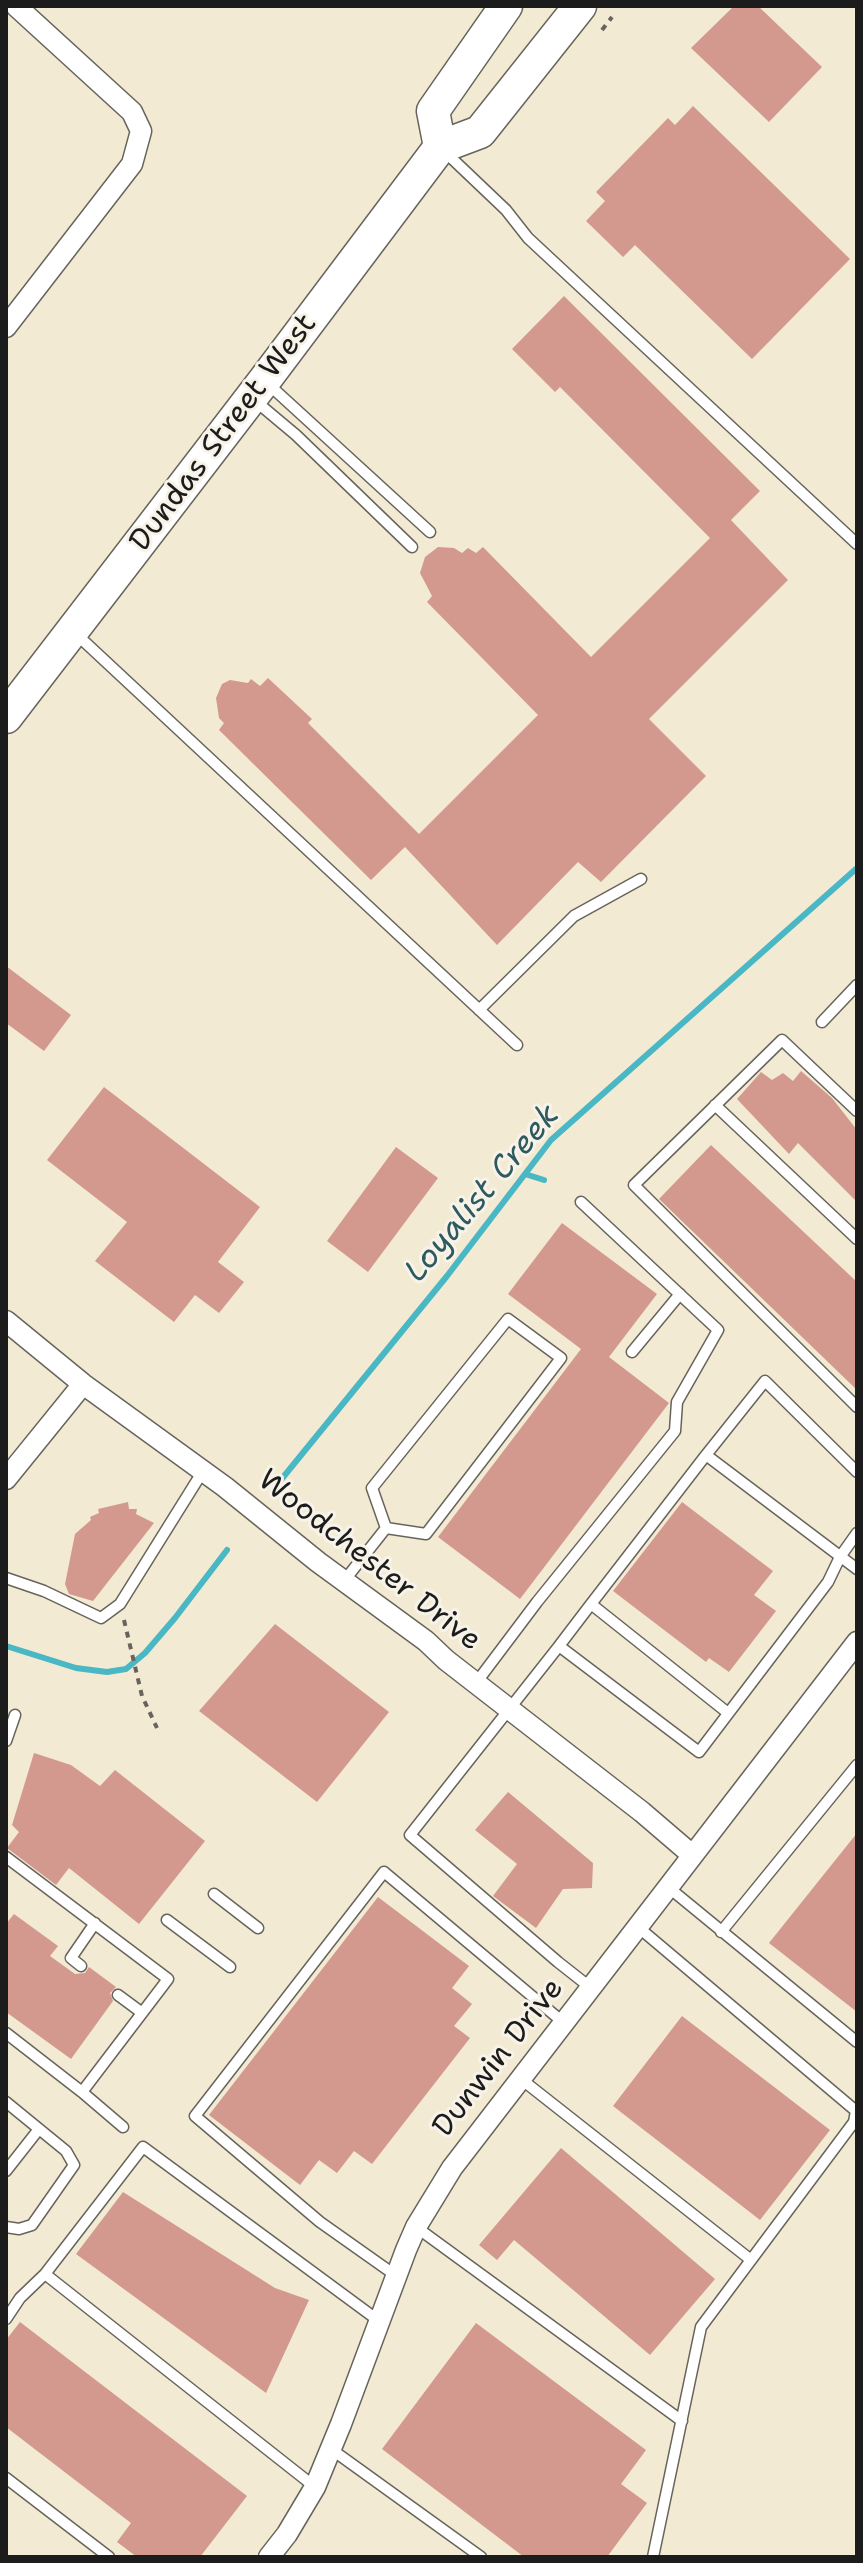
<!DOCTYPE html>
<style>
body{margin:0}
#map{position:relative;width:863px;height:2563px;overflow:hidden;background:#f3ead4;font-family:"Shantell Sans",sans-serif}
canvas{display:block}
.frame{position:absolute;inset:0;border:8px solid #1c1c1c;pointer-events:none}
</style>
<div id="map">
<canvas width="863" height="2563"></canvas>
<div class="frame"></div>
</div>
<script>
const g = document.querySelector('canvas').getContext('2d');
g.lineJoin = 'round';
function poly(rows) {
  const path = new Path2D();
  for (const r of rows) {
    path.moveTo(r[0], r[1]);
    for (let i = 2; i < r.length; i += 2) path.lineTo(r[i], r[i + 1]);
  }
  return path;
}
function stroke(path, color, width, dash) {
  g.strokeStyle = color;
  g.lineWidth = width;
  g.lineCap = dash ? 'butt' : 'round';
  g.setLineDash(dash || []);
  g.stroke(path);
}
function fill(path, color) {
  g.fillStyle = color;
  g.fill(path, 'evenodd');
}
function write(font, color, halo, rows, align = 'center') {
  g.font = font + ' "Shantell Sans",sans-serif';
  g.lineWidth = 6;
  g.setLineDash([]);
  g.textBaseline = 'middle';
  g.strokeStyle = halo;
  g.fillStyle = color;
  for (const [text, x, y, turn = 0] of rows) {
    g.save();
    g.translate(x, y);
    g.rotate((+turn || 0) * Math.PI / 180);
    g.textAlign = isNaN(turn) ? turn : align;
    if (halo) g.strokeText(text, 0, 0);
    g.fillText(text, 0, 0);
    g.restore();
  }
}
stroke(poly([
 [525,1174,544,1180],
 [280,1481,447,1276,551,1140,857,868],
 [6,1646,76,1668,107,1672,126,1669,145,1653,175,1618,227,1550]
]), '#49b7c4', 6);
fill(poly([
 [734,6,758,6,822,67,769,122,691,48],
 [693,106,850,259,752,359,635,245,623,257,586,221,605,201,596,192,668,118,675,125],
 [564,296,760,491,731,520,788,580,649,719,706,776,601,882,578,862,497,945,405,847,371,880,219,730,224,723,219,718,216,698,222,684,230,680,248,683,251,679,260,686,268,678,312,719,308,723,419,834,538,715,427,602,432,596,420,573,425,557,438,547,454,548,462,553,468,548,476,553,483,547,591,657,710,538,560,387,555,392,512,349],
 [6,966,71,1015,44,1051,6,1023],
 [801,1071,832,1098,857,1130,857,1202,798,1143,789,1154,737,1099,761,1072,772,1080,783,1073,793,1081],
 [104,1087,260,1207,218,1262,244,1282,219,1313,195,1295,174,1322,95,1261,127,1222,47,1160],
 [711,1145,857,1282,857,1390,659,1199],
 [396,1147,438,1178,368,1272,327,1241],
 [562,1223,657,1294,609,1357,669,1403,520,1599,438,1537,581,1349,508,1294],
 [128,1502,129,1509,137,1509,136,1514,154,1523,93,1601,69,1594,65,1584,75,1534,91,1520,90,1517,99,1513,98,1509],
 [682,1502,773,1571,754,1595,776,1611,729,1672,709,1658,706,1662,613,1591],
 [275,1624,389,1712,317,1802,199,1711],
 [34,1753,71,1765,100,1786,115,1770,205,1841,139,1924,69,1868,56,1885,7,1848,19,1832,12,1825],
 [508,1792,593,1863,592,1888,563,1889,536,1928,493,1896,517,1864,475,1830],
 [857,1833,857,2012,769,1943],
 [378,1897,469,1966,452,1988,472,2004,454,2026,470,2038,372,2164,354,2151,337,2173,319,2160,300,2185,209,2115],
 [14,1914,58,1946,50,1956,75,1974,85,1973,89,1967,116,1987,110,1993,113,2001,71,2059,6,2012,6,1924],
 [682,2016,830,2130,760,2220,613,2106],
 [561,2148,715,2279,650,2355,514,2240,497,2260,479,2245],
 [123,2192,275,2288,309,2300,266,2393,76,2254],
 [20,2322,247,2496,200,2557,137,2557,117,2542,131,2523,6,2427,6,2340],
 [476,2323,646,2450,621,2484,647,2503,607,2557,524,2557,382,2449]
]), '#d3998e');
const service = poly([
 [444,151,506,210,528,238,857,544],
 [266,382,430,532],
 [253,399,296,435,412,547],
 [74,632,517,1045],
 [479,1010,574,916,641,879],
 [822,1022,857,985],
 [715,1105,857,1239],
 [857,1111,782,1040,634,1185,857,1407],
 [632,1352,680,1294],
 [857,1472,765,1381,706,1455,857,1569],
 [6,1578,44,1591,101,1618,120,1604,203,1471],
 [344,1581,386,1528,372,1488,508,1319,561,1358,426,1534,386,1528],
 [591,1604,706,1455],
 [559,1646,410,1835,558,1962,591,1988],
 [476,1683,537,1602,675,1431,677,1402,718,1330,581,1202],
 [728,1713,591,1604,559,1646,699,1752,828,1582,840,1557,857,1533],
 [6,1741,15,1715],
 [6,1857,168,1979,82,2092],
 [668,1887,857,2042],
 [214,1894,258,1928],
 [167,1920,230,1967],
 [638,1927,856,2111,854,2122,701,2327,653,2557],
 [721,1932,857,1765],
 [81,1966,71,1958,95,1923],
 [118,1995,141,2012],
 [6,2033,82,2092,123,2127],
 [521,2079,751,2260],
 [6,2102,66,2151,74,2165,32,2225,19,2229,6,2227],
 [6,2171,39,2129],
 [416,2227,682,2421],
 [395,2275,320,2222,195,2116,384,1872,564,2023],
 [6,2319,20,2298,45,2274],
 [331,2449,481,2557],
 [6,2478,109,2557],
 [315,2487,45,2274,143,2147,379,2321]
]);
const minor = poly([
 [6,327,132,164,141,131,132,112,16,6],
 [6,1321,83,1384,225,1487,318,1562,426,1641,446,1660,642,1812,691,1854],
 [6,1479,83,1384],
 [269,2557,287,2534,315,2487,341,2424,406,2250,416,2227,452,2168,857,1642]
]);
const primary = poly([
 [440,147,433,111,506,6],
 [6,717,264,381,440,147,480,132,580,6]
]);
stroke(service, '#67645c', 13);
stroke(minor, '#67645c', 23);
stroke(primary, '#67645c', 35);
stroke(poly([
 [602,30,612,17],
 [124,1620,142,1696,157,1728]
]), '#67645c', 4, [6, 6]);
stroke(service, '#fff', 10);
stroke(minor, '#fff', 20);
stroke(primary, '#fff', 32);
write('30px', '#1c1c1c', '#f7f3e8', [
 ["Dundas Street West",224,433,-53],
 ["Woodchester Drive",369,1561,38],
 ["Dunwin Drive",499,2058,-52]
]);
write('italic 32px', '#2e5a5f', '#f7f3e8', [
 ["Loyalist Creek",483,1194,-50]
]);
</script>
